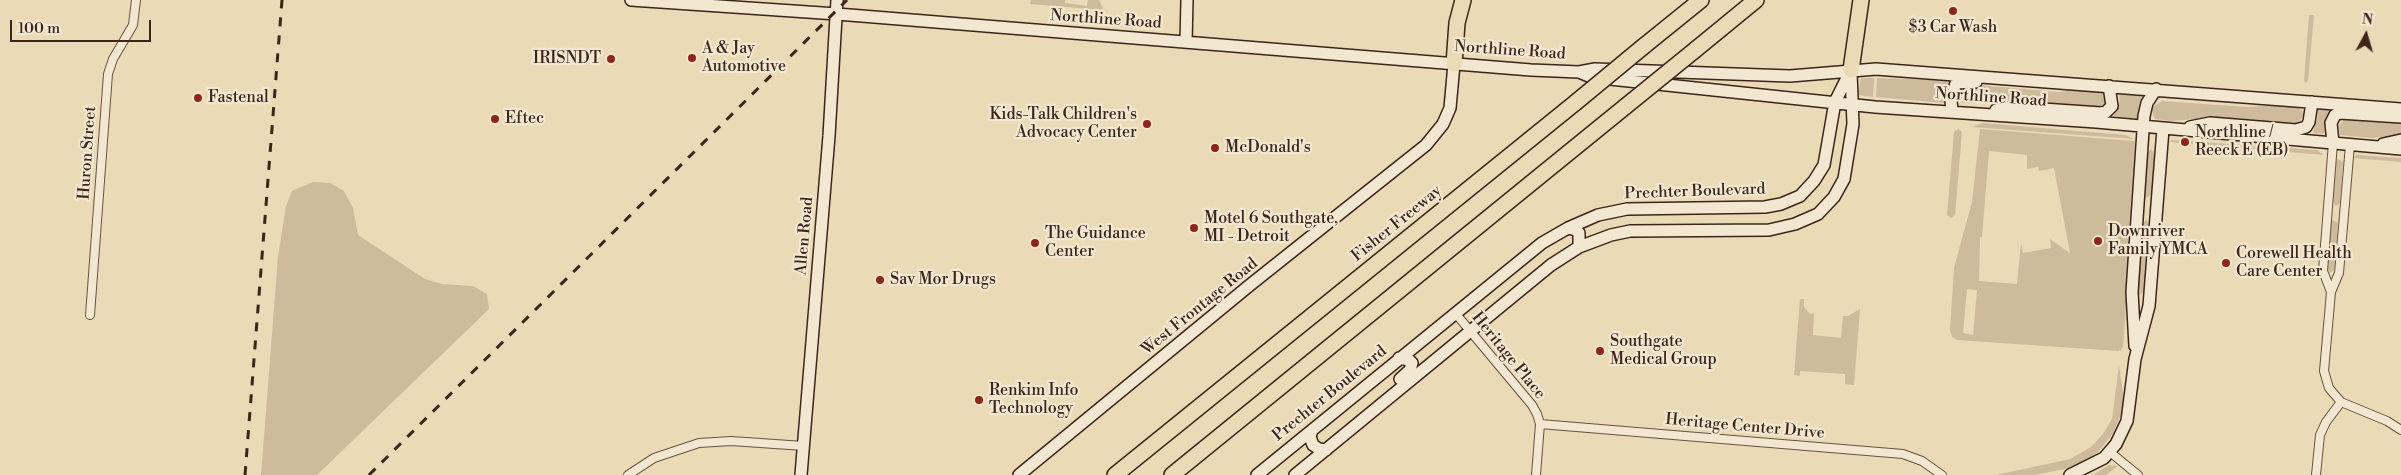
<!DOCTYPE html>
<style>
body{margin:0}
#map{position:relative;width:2401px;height:475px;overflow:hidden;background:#ebdab6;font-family:"Libre Bodoni",serif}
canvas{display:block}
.north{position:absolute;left:2341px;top:10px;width:50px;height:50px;-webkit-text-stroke:4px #f2e7d0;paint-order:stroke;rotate:6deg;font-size:14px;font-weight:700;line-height:20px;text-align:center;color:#3d251c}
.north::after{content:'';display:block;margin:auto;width:18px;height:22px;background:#3d251c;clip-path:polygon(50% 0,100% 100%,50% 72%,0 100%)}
.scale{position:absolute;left:10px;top:20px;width:141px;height:22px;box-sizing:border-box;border:2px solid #3d251c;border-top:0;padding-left:6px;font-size:15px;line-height:18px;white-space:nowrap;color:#3d251c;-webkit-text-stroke:4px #f2e7d0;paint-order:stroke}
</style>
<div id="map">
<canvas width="2401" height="475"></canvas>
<div class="north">N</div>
<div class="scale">100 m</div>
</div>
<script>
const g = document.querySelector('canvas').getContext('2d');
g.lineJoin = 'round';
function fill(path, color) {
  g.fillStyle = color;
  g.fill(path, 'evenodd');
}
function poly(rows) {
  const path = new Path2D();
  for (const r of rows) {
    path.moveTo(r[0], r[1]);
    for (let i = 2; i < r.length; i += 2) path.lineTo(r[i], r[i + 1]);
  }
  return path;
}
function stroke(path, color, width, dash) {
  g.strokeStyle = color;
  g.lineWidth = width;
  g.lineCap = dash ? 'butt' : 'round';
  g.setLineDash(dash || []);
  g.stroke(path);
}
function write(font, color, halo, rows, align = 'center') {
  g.font = font + ' "Libre Bodoni",serif';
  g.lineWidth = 4.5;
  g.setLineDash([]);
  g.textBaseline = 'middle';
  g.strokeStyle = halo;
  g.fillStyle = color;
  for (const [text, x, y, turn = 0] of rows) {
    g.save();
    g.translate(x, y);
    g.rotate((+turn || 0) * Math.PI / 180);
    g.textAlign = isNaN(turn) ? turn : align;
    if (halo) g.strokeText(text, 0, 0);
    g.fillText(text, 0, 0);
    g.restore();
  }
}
fill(poly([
 [1031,0,1065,0,1065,3,1087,6,1088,0,1099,0,1103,8,1102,10,1030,4],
 [2309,15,2314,15,2308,81,2306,83,2304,81],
 [1861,78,1874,78,1873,97,1858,95],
 [1877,78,1946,80,1949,82,1946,90,1945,103,1876,97],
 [1967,84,2057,92,2085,89,2101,91,2105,95,2105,105,2101,109,2010,103,1963,103,1960,101,1960,90,1962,86],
 [2119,92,2144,95,2139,104,2139,119,2114,116,2120,101],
 [2162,101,2247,107,2279,105,2296,106,2302,111,2303,116,2296,125,2209,118,2171,121,2155,119,2152,111,2154,106],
 [2317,109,2330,110,2326,117,2324,134,2313,133,2318,116],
 [2345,118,2401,120,2401,135,2372,138,2340,135,2339,126],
 [1983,123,2125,135,2134,139,1972,127],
 [1958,129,1962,132,1955,215,1951,218,1947,215,1954,132],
 [1980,129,2135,141,2124,300,2136,142,2137,149,2123,347,2120,352,2120,349,2119,351,1957,340,1952,337,1950,330,1954,268,1972,202],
 [1989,151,2027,155,2027,169,2038,167,2039,171,2054,168,2070,253,2050,239,2051,248,2023,253,2021,243,2017,284,1979,281,1980,237,1982,237],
 [1967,289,1977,290,1973,335,1963,333],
 [2172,140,2317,150,2324,155,2169,142],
 [2151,149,2155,154,2152,193,2147,198,2144,195,2147,153],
 [2356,155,2401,158,2401,162,2354,158],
 [2338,159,2343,162,2340,203,2336,206,2333,202,2336,161],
 [313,182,330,183,344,191,353,208,358,235,425,279,442,284,473,286,487,294,489,309,317,475,261,475,278,257,286,206,292,191],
 [2146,220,2150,225,2145,291,2140,295,2137,292,2142,224],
 [2333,220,2338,223,2334,270,2330,273,2327,269,2331,222],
 [1800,299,1804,299,1804,307,1810,314,1814,313,1813,335,1841,338,1843,316,1848,316,1860,309,1854,385,1845,384,1845,374,1800,371,1800,376,1794,375],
 [2119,365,2124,401,2122,412,2113,433,2099,451,2090,458,2070,468,2034,475,1996,475,2070,459,2091,447,2103,434,2112,419],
 [2109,465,2118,466,2106,475,2093,475]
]), '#cdbb9c');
const street = poly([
 [2350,145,2339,273,2331,292,2324,371,2329,388,2341,402,2387,421,2401,430],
 [2331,292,2323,271,2333,143],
 [1456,314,1532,405,1537,414,1540,424,1536,475],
 [90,315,108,74,113,59,133,25,136,0],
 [1540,424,1903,454,1922,461,1942,475],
 [2110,452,2138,475],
 [628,475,654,458,699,443,731,441,804,446],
 [2316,475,2320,435,2326,422,2341,402]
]);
const secondary = poly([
 [631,0,837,14,1531,70,1579,72,1595,69,1790,76,1876,69,2401,109],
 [1186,42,1187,0],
 [1579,72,1591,77,1875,107,2096,122,2401,149],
 [1996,110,2013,107,2101,113,2106,112,2112,106,2109,86],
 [1952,112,1951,100,1956,83,1976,82],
 [2190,127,2210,123,2296,130,2306,127,2309,122,2312,102],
 [2333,143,2331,123,2335,115,2340,113,2401,117],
 [2383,144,2401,140],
 [1568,228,1576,230,1579,233,1579,247],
 [2135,346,2132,292,2144,116,2147,103,2156,89],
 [1399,358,1409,360,1412,363,1410,370,1400,379],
 [1312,430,1310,437,1313,445,1319,449,1326,450],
 [801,475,829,136,837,0],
 [1019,475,1250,285,1426,145,1443,124,1450,108,1454,64],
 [1257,475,1542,243,1568,228,1598,215,1627,209,1765,207,1781,204,1800,196,1814,181,1824,165,1835,102,1851,70],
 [1295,475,1551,265,1579,247,1611,235,1630,231,1769,230,1795,224,1818,214,1834,197,1844,179,1853,124,1851,72],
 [2070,475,2104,458,2116,444,2127,421,2135,359,2149,306,2163,129]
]);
const highway = poly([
 [1644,46,1701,0],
 [1695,50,1756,0],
 [1454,64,1457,23,1463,0],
 [1851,70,1861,0],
 [1115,475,1575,103],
 [1172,475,1626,106]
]);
stroke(street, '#685242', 10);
stroke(secondary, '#3d251c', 14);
stroke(highway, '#3d251c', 18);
stroke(street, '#f2e7d0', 8);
stroke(secondary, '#f2e7d0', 11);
stroke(highway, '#ebdab6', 15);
stroke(poly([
 [245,475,282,0],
 [369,475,847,0]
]), '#3d251c', 3, [9, 9]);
const highwayBridge = poly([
 [1575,103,1644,46],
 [1626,106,1695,50]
]);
stroke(highwayBridge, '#3d251c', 18, []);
stroke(highwayBridge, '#ebdab6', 15);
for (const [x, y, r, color] of [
 [1953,11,5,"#8f2418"],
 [692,58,5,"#8f2418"],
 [611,59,5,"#8f2418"],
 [198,98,5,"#8f2418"],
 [495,119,5,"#8f2418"],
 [1147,124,5,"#8f2418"],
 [2185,142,5,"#8f2418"],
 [1215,148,5,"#8f2418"],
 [1194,228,5,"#8f2418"],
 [2098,241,5,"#8f2418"],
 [1035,243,5,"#8f2418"],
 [2226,263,5,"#8f2418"],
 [880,280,5,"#8f2418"],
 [1600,351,5,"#8f2418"],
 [979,400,5,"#8f2418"]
]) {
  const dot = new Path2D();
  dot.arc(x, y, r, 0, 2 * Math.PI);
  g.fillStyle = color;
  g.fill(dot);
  stroke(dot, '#f2e7d0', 2);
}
write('16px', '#3d251c', '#f2e7d0', [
 ["Northline Road",1106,20,4],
 ["Northline Road",1510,51,4],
 ["Northline Road",1991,98,4],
 ["Huron Street",88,153,-86],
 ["Prechter Boulevard",1695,192,-2],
 ["Fisher Freeway",1397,224,-39],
 ["Allen Road",805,236,-85],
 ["West Frontage Road",1200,307,-39],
 ["Heritage Place",1508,356,51],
 ["Prechter Boulevard",1330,394,-39],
 ["Heritage Center Drive",1745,427,5]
]);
write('16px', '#3d251c', '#f2e7d0', [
 ["$3 Car Wash",1953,28,"center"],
 ["A & Jay",702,49],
 ["Automotive",702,67],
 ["IRISNDT",601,59,"right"],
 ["Fastenal",208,98],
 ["Kids-Talk Children's",1137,115,"right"],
 ["Advocacy Center",1137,133,"right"],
 ["Eftec",505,119],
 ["Northline /",2195,133],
 ["Reeck E (EB)",2195,151],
 ["McDonald's",1225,148],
 ["Motel 6 Southgate,",1204,219],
 ["MI - Detroit",1204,237],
 ["Downriver",2108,232],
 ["Family YMCA",2108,250],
 ["The Guidance",1045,234],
 ["Center",1045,252],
 ["Corewell Health",2236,254],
 ["Care Center",2236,272],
 ["Sav Mor Drugs",890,280],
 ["Southgate",1610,342],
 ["Medical Group",1610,360],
 ["Renkim Info",989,391],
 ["Technology",989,409]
], 'left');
</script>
